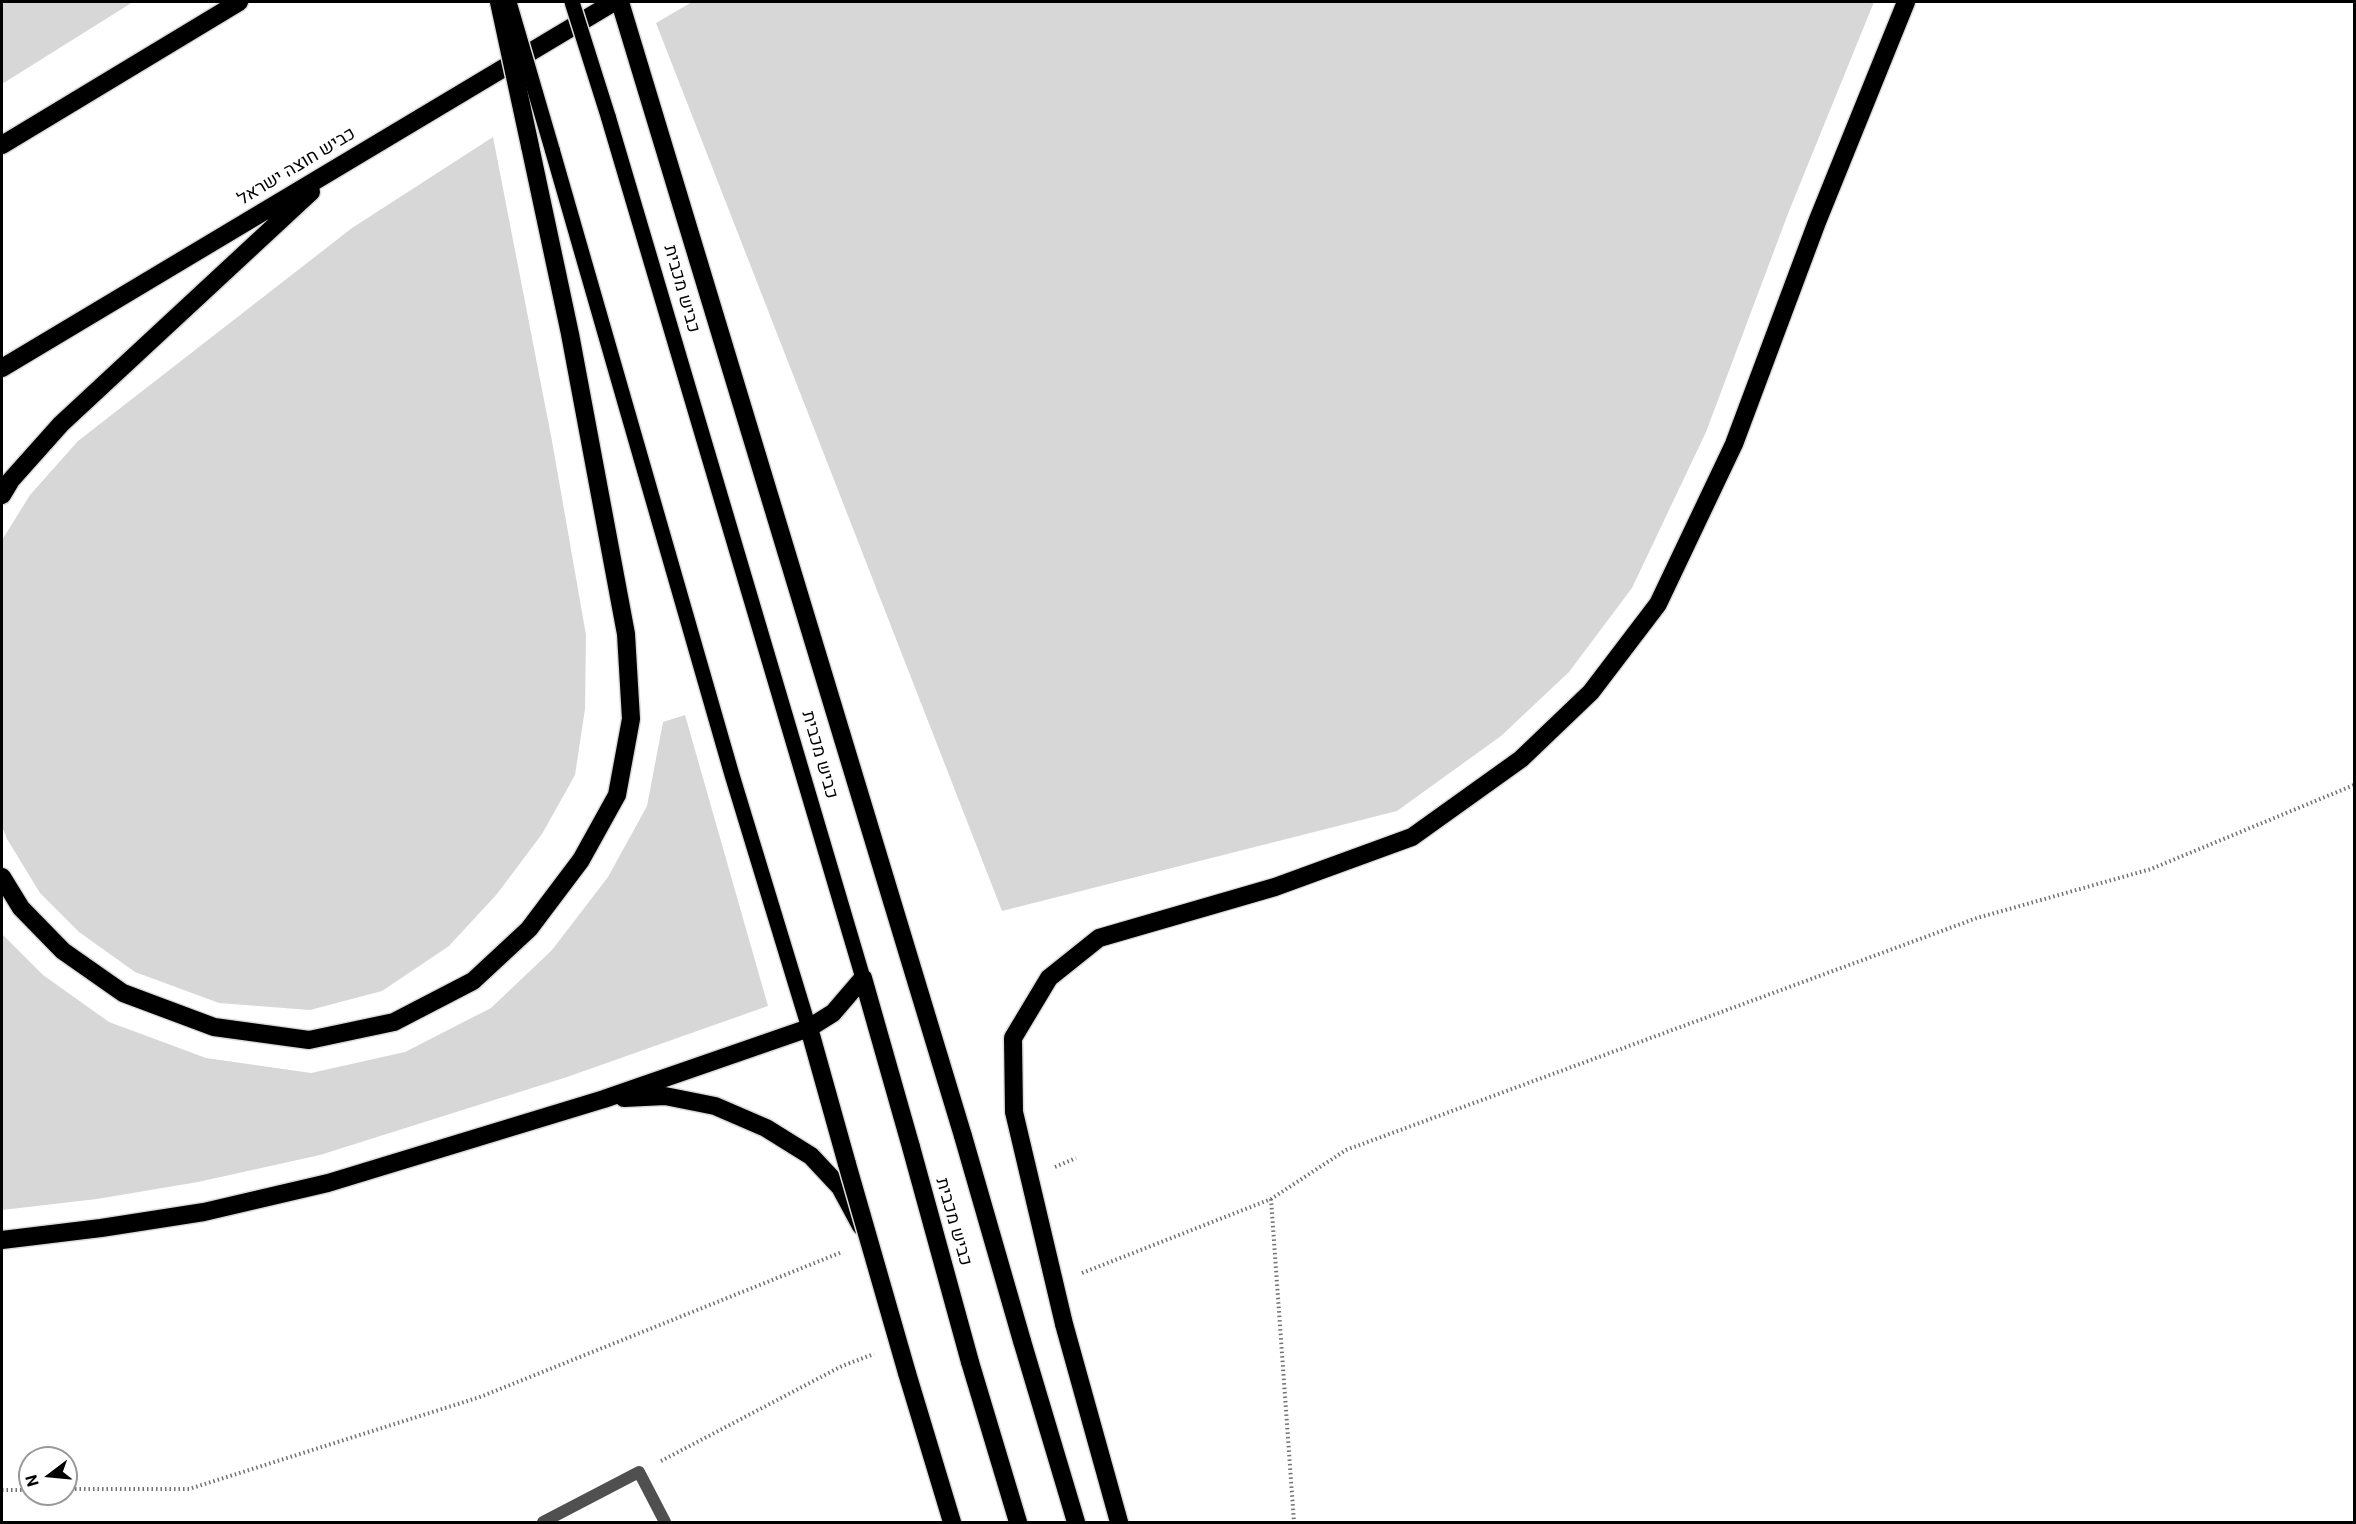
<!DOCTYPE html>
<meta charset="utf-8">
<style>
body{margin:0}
#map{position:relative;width:2356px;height:1524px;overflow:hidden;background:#fff;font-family:Roboto,sans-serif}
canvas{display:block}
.frame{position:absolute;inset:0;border:3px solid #000;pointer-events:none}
.north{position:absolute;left:18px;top:1446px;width:60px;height:60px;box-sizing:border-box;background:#fff;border:2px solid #999;border-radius:50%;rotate:254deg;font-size:16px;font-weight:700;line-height:24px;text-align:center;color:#000}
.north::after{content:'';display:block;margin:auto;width:21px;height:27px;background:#000;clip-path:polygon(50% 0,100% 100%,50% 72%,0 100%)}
</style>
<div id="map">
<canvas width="2356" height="1524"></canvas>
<div class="frame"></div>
<div class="north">N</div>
</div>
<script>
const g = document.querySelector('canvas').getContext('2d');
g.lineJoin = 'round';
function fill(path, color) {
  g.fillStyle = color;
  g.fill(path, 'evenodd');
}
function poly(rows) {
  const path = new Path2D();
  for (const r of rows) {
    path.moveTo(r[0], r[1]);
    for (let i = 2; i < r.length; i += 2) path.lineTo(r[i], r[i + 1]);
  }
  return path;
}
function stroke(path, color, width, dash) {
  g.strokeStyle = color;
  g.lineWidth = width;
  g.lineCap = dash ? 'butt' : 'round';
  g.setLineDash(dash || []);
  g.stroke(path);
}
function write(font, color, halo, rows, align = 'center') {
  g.font = font + ' Roboto,Heebo,sans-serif';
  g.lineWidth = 4.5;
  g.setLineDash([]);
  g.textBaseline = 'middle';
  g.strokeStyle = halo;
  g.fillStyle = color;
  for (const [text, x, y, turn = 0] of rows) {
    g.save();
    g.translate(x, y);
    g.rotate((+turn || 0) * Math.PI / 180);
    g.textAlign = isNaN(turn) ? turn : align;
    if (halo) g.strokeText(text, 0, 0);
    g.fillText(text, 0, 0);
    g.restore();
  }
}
fill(poly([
 [2,2,133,2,2,84],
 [692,2,1874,2,1789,211,1706,432,1632,588,1569,672,1501,736,1397,811,1002,911,656,23],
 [493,137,552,441,586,635,585,709,575,775,542,834,497,894,449,946,382,991,310,1010,219,1003,135,972,79,932,40,893,7,839,2,826,2,540,30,495,78,441,352,228],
 [685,715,768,1006,567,1077,320,1155,198,1182,97,1199,2,1210,2,934,43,975,109,1022,206,1058,311,1073,405,1052,491,1008,552,950,608,877,647,806,663,722]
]), '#d7d7d7');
const primary = poly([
 [608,116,863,978],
 [552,149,732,775,809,1028]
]);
const motorway = poly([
 [620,2,963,1136],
 [2,145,239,2],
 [2,368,614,2],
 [2,495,11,480,61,424,311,192],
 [2,877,21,908,63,951,123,993,214,1027,309,1040,394,1022,473,981,529,929,581,860,617,795,631,719,626,634,570,334,530,146],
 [863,978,911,1147],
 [809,1028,847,1164],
 [624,1098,665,1096,715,1106,766,1128,811,1156,840,1187,861,1226],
 [1014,1112,1013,1038,1049,978,1099,938,1275,887,1412,837,1521,759,1591,692,1658,604,1734,444,1817,222,1906,2],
 [2,1240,101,1228,204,1212,328,1183,604,1099,809,1028,833,1013,863,978],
 [1064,1324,1119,1522],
 [1022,1341,1076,1522],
 [970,1362,1018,1522],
 [907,1373,952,1522]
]);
stroke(primary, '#dbdbdb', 18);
stroke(motorway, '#dbdbdb', 21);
stroke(poly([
 [1055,1167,1076,1158],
 [1271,1199,1294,1522],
 [1082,1273,1271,1199,1346,1150,1977,918,2151,869,2354,785],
 [661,1461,842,1366,874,1354],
 [66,1489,189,1489,480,1397,842,1252],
 [2,1490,30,1490]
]), '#727272', 4, [1.5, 3]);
stroke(poly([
 [543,1522,639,1472,665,1522]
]), '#505050', 12);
stroke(primary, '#000', 15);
stroke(motorway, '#000', 18);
const primaryBridge = poly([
 [509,2,552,149],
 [572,2,608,116]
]);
const motorwayBridge = poly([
 [499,2,530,146],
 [1014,1112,1064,1324],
 [963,1136,1022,1341],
 [911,1147,970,1362],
 [847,1164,907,1373]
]);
stroke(primaryBridge, '#dbdbdb', 18, []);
stroke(motorwayBridge, '#dbdbdb', 21, []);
stroke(primaryBridge, '#000', 15);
stroke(motorwayBridge, '#000', 18);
write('18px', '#000', '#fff', [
 ["כביש חוצה ישראל",297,167,-31],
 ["כביש מכבית",681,289,74],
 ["כביש מכבית",819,755,74],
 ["כביש מכבית",953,1222,74]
]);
</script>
